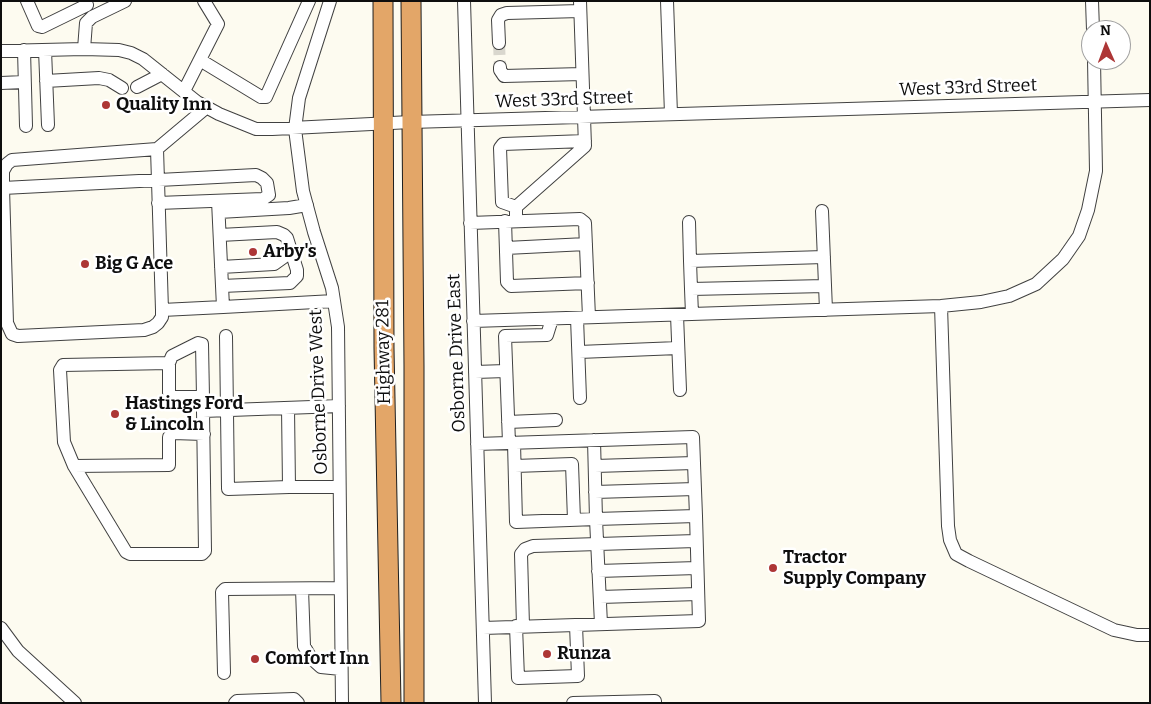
<!DOCTYPE html>
<style>
body{margin:0}
#map{position:relative;width:1151px;height:704px;overflow:hidden;background:#fdfbf0;font-family:Bitter,serif}
canvas{display:block}
.frame{position:absolute;inset:0;border:2px solid #0e0e0e;pointer-events:none}
.north{position:absolute;left:1081px;top:20px;width:50px;height:50px;box-sizing:border-box;background:#fff;border:1px solid #9f9f9f;border-radius:50%;rotate:358deg;font-size:14px;font-weight:700;line-height:20px;text-align:center;color:#0e0e0e}
.north::after{content:'';display:block;margin:auto;width:18px;height:22px;background:#ad3636;clip-path:polygon(50% 0,100% 100%,50% 72%,0 100%)}
</style>
<div id="map">
<canvas width="1151" height="704"></canvas>
<div class="frame"></div>
<div class="north">N</div>
</div>
<script>
const g = document.querySelector('canvas').getContext('2d');
g.lineJoin = 'round';
function poly(rows) {
  const path = new Path2D();
  for (const r of rows) {
    path.moveTo(r[0], r[1]);
    for (let i = 2; i < r.length; i += 2) path.lineTo(r[i], r[i + 1]);
  }
  return path;
}
function stroke(path, color, width, dash) {
  g.strokeStyle = color;
  g.lineWidth = width;
  g.lineCap = dash ? 'butt' : 'round';
  g.setLineDash(dash || []);
  g.stroke(path);
}
function write(font, color, halo, rows, align = 'center') {
  g.font = font + ' Bitter,serif';
  g.lineWidth = 5;
  g.setLineDash([]);
  g.textBaseline = 'middle';
  g.strokeStyle = halo;
  g.fillStyle = color;
  for (const [text, x, y, turn = 0] of rows) {
    g.save();
    g.translate(x, y);
    g.rotate((+turn || 0) * Math.PI / 180);
    g.textAlign = isNaN(turn) ? turn : align;
    if (halo) g.strokeText(text, 0, 0);
    g.fillText(text, 0, 0);
    g.restore();
  }
}
stroke(poly([
 [499,43,500,67]
]), '#d9d7ce', 12, [12, 6]);
const minor = poly([
 [27,1,38,26,42,27,87,5],
 [330,1,299,98,295,129,303,191,314,232,332,288,338,327,342,703],
 [464,1,485,703],
 [667,1,671,114],
 [1092,1,1093,30],
 [499,43,498,20,501,15,507,13,580,11],
 [84,49,86,23,92,17,125,1],
 [24,50,26,126],
 [45,50,48,125],
 [1,51,84,49,119,50,131,53,143,59,197,102,219,114,256,129,272,129,411,122,1150,100],
 [200,60,261,97,266,97,309,1],
 [500,67,500,70,504,76,582,74],
 [46,81,99,78,109,80,122,88],
 [1,83,24,82],
 [137,87,162,74],
 [184,91,218,24,204,1],
 [157,149,162,310,162,317,158,323,153,327,144,330,18,336,12,334,7,323,3,188,3,171,7,164,12,160,157,149,207,107],
 [3,188,256,175,262,178,267,183,269,195,263,199,158,203],
 [218,201,223,307,334,301],
 [516,207,502,202,500,148,503,144,585,141],
 [822,211,826,310],
 [219,212,289,208,307,205],
 [505,221,507,282,511,286,588,283],
 [516,221,516,207,585,146,580,1],
 [689,222,690,261],
 [470,223,580,219,585,223,589,317],
 [220,235,277,232,284,235,287,238,297,270,297,276,290,283,222,286],
 [506,248,586,244],
 [221,267,274,264,288,254,290,250],
 [691,289,690,261,824,257],
 [941,306,948,526,950,540,956,554,969,561,1114,630,1137,635,1150,635],
 [162,310,223,307],
 [692,314,691,289,825,286],
 [677,315,680,390],
 [577,318,580,398],
 [473,321,941,306,981,302,1009,296,1036,284,1063,259,1079,236,1088,210,1096,171,1094,60],
 [226,336,228,489,289,487],
 [579,352,678,348],
 [169,363,172,356,198,343,202,344,203,397],
 [475,372,506,371],
 [288,408,289,487,339,487],
 [203,411,203,397,173,397,169,393,169,363,63,365,60,370,64,442,74,466,126,552,130,554,202,554,205,551,203,411,339,406],
 [508,422,556,420],
 [509,443,505,336,547,335,552,319],
 [514,443,516,522,596,519,594,440],
 [477,444,693,437,696,516,699,621,483,628],
 [74,466,169,465,169,437,173,433,204,434],
 [515,466,572,464,574,520],
 [595,466,694,463],
 [595,492,695,489],
 [598,571,697,568],
 [302,589,304,646,311,658,321,667,341,669],
 [600,597,698,594],
 [601,624,596,519,696,516],
 [516,626,518,678,578,676,576,625],
 [523,626,521,554,525,549,533,546,696,541],
 [1,628,18,651,75,703],
 [224,673,222,592,225,589,340,588],
 [235,703,237,701,294,699,298,703],
 [573,703,655,701,655,703]
]);
const highway = poly([
 [383,1,384,348,391,703],
 [411,1,414,366,414,703]
]);
stroke(minor, '#414141', 14);
stroke(highway, '#1f1f1f', 21);
stroke(minor, '#fff', 12);
stroke(highway, '#e3a668', 19);
for (const [x, y, r, color] of [
 [106,105,5,"#ad3636"],
 [253,252,5,"#ad3636"],
 [85,264,5,"#ad3636"],
 [115,414,5,"#ad3636"],
 [773,568,5,"#ad3636"],
 [547,654,5,"#ad3636"],
 [255,659,5,"#ad3636"]
]) {
  const dot = new Path2D();
  dot.arc(x, y, r, 0, 2 * Math.PI);
  g.fillStyle = color;
  g.fill(dot);
  stroke(dot, '#fff', 2);
}
write('18px', '#0e0e0e', '#fff', [
 ["West 33rd Street",968,88,-2],
 ["West 33rd Street",564,100,-2],
 ["Highway 281",384,352,-91],
 ["Osborne Drive East",457,353,-92],
 ["Osborne Drive West",319,392,-92]
]);
write('bold 18px', '#0e0e0e', '#fff', [
 ["Quality Inn",116,105],
 ["Arby's",263,252],
 ["Big G Ace",95,264],
 ["Hastings Ford",125,404],
 ["& Lincoln",125,425],
 ["Tractor",783,558],
 ["Supply Company",783,579],
 ["Runza",557,654],
 ["Comfort Inn",265,659]
], 'left');
</script>
